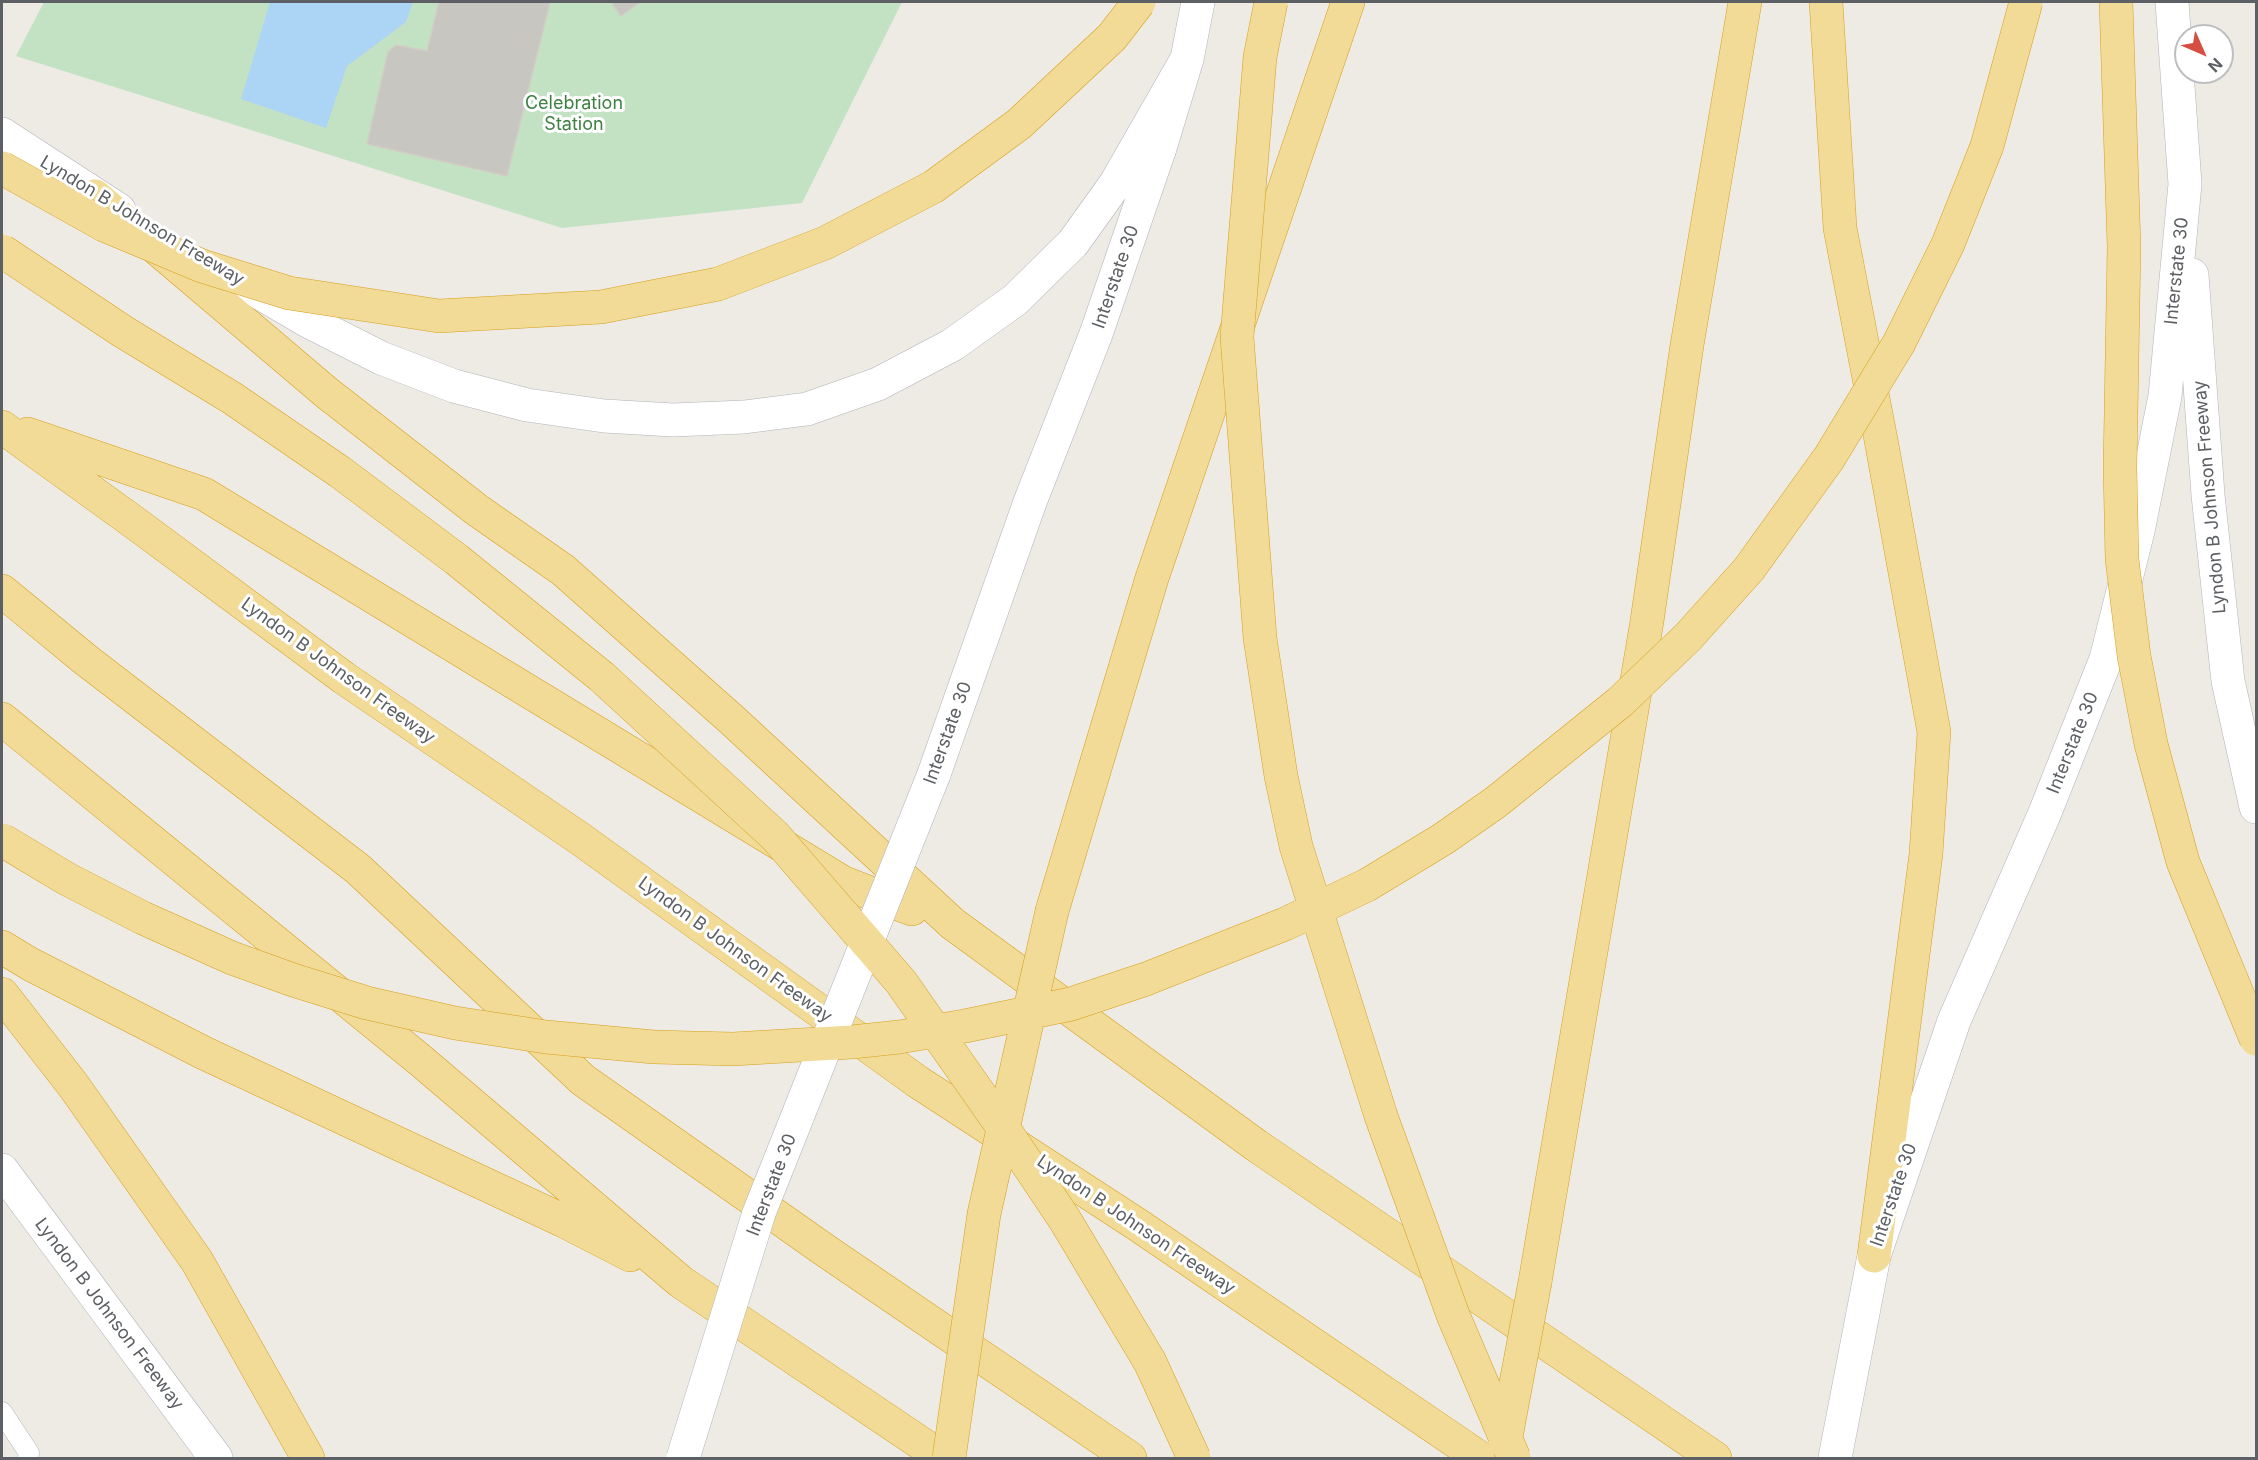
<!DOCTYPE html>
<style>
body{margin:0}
#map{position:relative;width:2258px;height:1460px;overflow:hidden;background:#edebe4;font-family:Inter,sans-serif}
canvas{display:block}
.frame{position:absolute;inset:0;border:3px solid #5c5f63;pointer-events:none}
.north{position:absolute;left:2174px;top:24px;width:60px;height:60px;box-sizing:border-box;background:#fff;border:2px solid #bebfc1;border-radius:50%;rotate:135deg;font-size:16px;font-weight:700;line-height:24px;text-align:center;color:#5c5f63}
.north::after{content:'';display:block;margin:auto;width:21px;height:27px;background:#d54f42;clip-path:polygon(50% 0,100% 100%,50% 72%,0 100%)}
</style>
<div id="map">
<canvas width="2258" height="1460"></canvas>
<div class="frame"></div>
<div class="north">N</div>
</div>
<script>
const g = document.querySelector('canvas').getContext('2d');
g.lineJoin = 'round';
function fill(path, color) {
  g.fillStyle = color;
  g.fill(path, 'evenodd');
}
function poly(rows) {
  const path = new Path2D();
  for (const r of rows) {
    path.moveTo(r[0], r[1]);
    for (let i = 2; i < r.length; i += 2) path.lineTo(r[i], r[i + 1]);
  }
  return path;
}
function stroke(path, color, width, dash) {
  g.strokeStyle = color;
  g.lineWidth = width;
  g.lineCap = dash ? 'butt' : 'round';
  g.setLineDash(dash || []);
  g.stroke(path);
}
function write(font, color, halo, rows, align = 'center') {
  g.font = font + ' Inter,sans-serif';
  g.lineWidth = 6;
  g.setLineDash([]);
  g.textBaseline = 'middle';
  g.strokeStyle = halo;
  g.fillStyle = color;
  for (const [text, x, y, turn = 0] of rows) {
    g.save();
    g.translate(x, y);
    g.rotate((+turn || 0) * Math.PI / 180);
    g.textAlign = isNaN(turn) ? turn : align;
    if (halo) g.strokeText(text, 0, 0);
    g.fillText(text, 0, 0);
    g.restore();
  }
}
fill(poly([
 [44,2,902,2,802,203,562,228,16,56]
]), '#c3e2c4');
fill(poly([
 [270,2,413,2,406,22,347,66,326,128,241,99]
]), '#acd4f5');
const building = poly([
 [439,2,550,2,507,176,367,144,388,52,396,45,427,51,439,2],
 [611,2,640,2,621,16,611,2]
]);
fill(building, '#c8c6c1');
stroke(building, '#d1cdc3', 1.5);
const lane = poly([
 [2,1412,29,1453,28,1458]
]);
const secondary = poly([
 [2,134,119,210],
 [2192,275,2208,495,2228,681,2256,807],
 [248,286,308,321,381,358,454,386,527,405,604,416,673,420,744,417,807,409,878,384,952,345,1015,300,1073,243,1116,183,1187,59],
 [934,774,1030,502,1096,334,1160,148,1187,59,1198,2],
 [2,1170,216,1458],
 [1835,1458,1874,1256,1954,1021,2044,815,2106,659,2138,531,2165,396,2185,184,2172,2]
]);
const highway = poly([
 [1826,2,1840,228,1881,440,1934,732,1926,854,1874,1256],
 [95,196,327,393,477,510,563,570,731,719,953,924,1257,1146,1715,1458],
 [2,427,135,523,344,678,579,838,918,1082,1138,1225,1480,1458],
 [28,434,204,494,844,883,912,909],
 [2,591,86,660,358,869,583,1080,826,1251,1130,1458],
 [2,719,420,1060,681,1282,943,1458],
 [1052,911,1152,578,1348,2],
 [2,947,30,964,204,1053,564,1221,630,1255],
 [2,994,73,1085,197,1261,308,1458],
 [1535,1282,1647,621,1687,345,1745,2]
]);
stroke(lane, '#b1b4b8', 21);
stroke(secondary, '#b1b3b8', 34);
stroke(highway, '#d89f1a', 34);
stroke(lane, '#fff', 20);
stroke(secondary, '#fff', 33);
stroke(highway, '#f1db97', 33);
const secondaryBridge = poly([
 [683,1458,759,1213,934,774]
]);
const highwayBridge = poly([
 [1271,2,1260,57,1237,337,1260,638,1281,776,1296,846,1381,1116,1453,1315,1514,1458],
 [2116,2,2124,247,2120,468,2122,559,2134,656,2151,744,2183,862,2256,1039],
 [2,168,104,225,202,266,289,293,439,316,601,307,718,284,825,243,933,187,1019,124,1112,37,1139,2],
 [2,251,122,331,232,398,340,472,456,559,602,677,775,836,901,982,1002,1126,1065,1220,1150,1362,1194,1458],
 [2,840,67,879,143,918,232,958,293,980,367,1003,455,1023,546,1037,654,1047,733,1049,852,1042,899,1037,965,1026,1071,1004,1146,979,1285,924,1367,885,1443,839,1496,802,1620,702,1688,637,1749,569,1829,458,1899,343,1948,244,1987,146,2026,2],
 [1505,1442,1535,1282],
 [949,1458,984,1214,1052,911]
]);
stroke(secondaryBridge, '#b1b3b8', 34, []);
stroke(highwayBridge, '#d89f1a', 34, []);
stroke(secondaryBridge, '#fff', 33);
stroke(highwayBridge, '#f1db97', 33);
write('18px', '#3f8043', '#fff', [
 ["Celebration",574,104],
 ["Station",574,125]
]);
write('18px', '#5c5f63', '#fff', [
 ["Lyndon B Johnson Freeway",142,221,31],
 ["Interstate 30",2177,271,-84],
 ["Interstate 30",1116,277,-71],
 ["Lyndon B Johnson Freeway",2210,497,-95],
 ["Lyndon B Johnson Freeway",338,671,36],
 ["Interstate 30",948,733,-70],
 ["Interstate 30",2073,743,-68],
 ["Lyndon B Johnson Freeway",735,950,36],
 ["Interstate 30",772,1185,-69],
 ["Interstate 30",1894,1195,-71],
 ["Lyndon B Johnson Freeway",1136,1225,34],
 ["Lyndon B Johnson Freeway",109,1314,53]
]);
</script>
